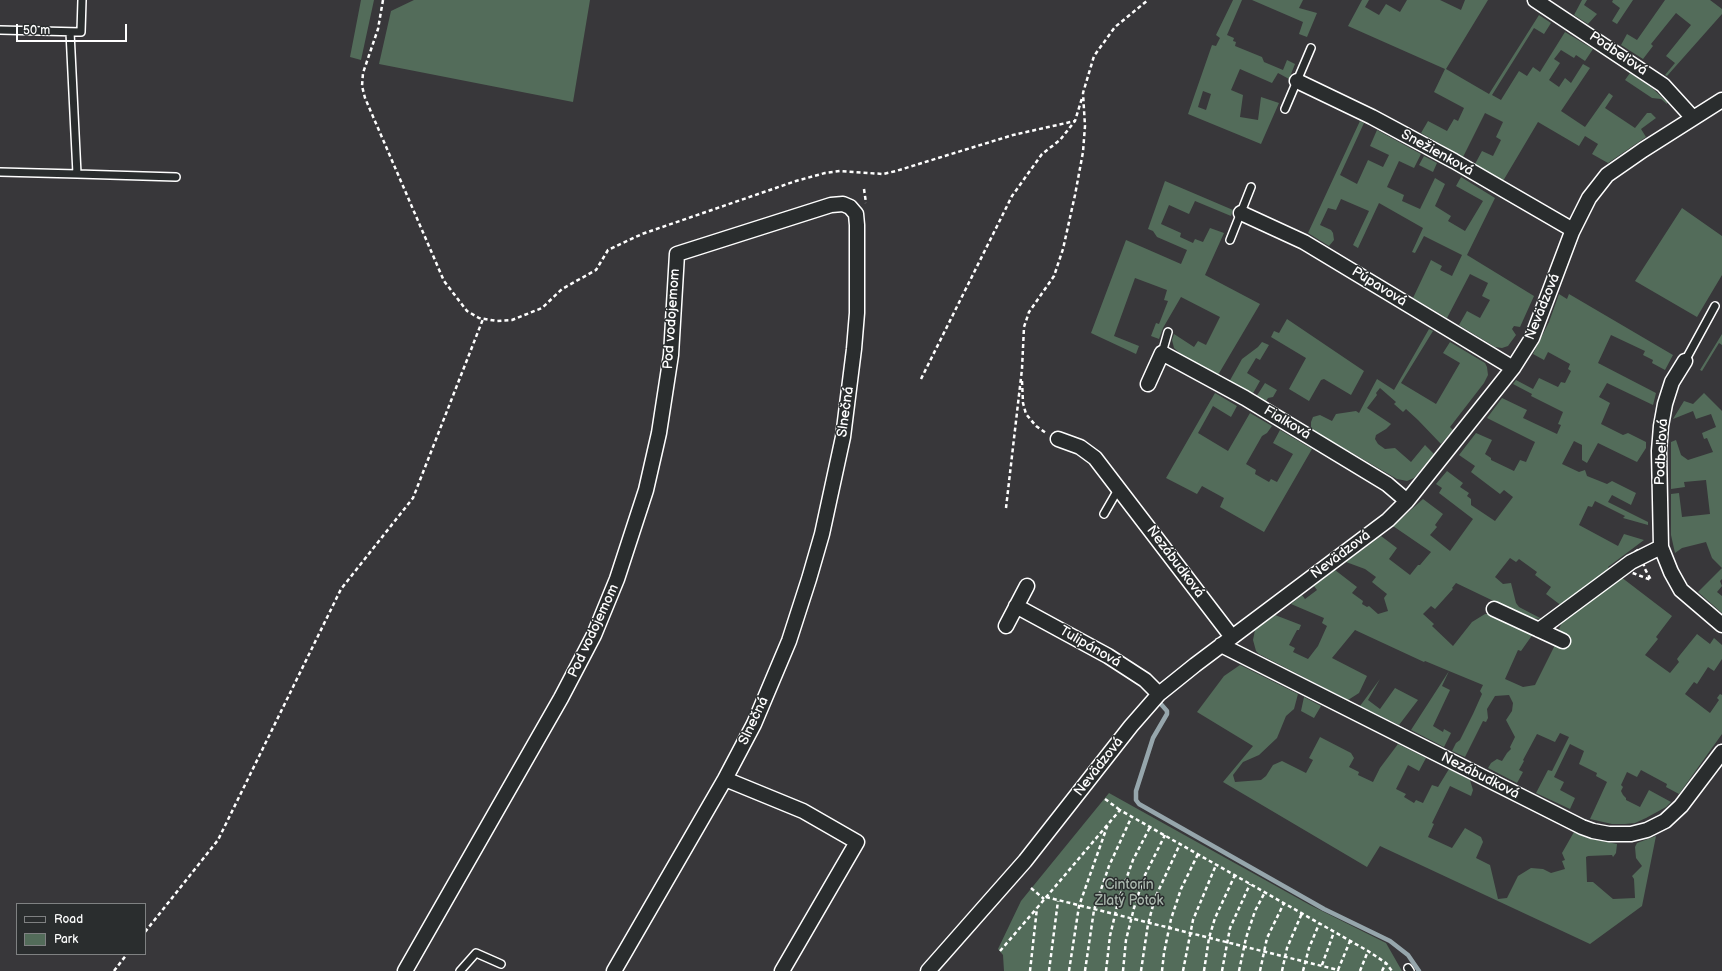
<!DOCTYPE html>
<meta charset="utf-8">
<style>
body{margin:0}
#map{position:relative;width:1722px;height:971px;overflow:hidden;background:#38373a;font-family:"Balsamiq Sans",sans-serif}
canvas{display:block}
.legend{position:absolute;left:16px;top:903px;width:130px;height:52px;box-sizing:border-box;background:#2a2d2e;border:1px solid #7f8182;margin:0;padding:5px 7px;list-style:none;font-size:12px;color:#fff}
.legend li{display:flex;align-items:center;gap:8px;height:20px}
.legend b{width:20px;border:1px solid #7f8182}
.scale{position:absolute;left:16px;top:24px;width:111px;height:18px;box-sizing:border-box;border:2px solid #fff;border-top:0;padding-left:5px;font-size:12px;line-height:14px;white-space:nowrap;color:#fff;-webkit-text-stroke:3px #2a2d2e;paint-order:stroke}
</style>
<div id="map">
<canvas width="1722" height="971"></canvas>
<ul class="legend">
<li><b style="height:5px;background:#2a2d2e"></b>Road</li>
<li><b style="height:11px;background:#536c5a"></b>Park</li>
</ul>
<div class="scale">50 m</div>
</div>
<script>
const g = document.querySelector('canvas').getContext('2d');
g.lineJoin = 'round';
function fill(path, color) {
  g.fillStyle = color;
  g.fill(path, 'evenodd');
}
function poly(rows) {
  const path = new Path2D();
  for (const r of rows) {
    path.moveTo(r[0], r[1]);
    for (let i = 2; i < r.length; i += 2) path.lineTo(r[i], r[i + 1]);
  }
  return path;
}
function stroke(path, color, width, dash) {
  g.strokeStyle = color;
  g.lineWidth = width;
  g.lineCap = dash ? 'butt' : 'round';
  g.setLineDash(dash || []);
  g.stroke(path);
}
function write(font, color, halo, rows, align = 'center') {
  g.font = font + ' "Balsamiq Sans",sans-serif';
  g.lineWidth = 3;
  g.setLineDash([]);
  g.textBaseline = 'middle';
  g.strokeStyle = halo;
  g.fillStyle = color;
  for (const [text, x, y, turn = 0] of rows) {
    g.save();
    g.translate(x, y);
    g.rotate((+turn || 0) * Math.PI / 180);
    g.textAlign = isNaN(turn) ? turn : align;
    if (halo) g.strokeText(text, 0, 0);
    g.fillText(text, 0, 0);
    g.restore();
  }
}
fill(poly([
 [361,0,374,0,361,60,350,57],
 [414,0,590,0,573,102,379,64,391,11],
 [1233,0,1242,0,1227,35,1234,38,1233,41,1236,42,1235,46,1262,57,1264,62,1283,70,1287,60,1295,64,1289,79,1278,73,1272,83,1240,69,1231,90,1243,95,1240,117,1258,120,1261,97,1279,103,1261,144,1188,114,1212,45,1216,46,1220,38,1216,35],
 [1203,91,1211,94,1206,110,1198,107],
 [1252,0,1303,0,1299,8,1317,13,1307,37,1299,34,1303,22],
 [1362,0,1369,0,1365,7,1379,15,1386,4,1400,12,1407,0,1440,0,1461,10,1465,0,1488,0,1446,69,1489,94,1539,15,1551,23,1544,34,1534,28,1492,95,1501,100,1519,71,1527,76,1533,67,1540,72,1565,32,1593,49,1585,61,1576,55,1574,58,1561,50,1554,59,1560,63,1549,80,1559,87,1565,78,1571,83,1583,64,1590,68,1561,111,1585,127,1609,93,1613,96,1605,108,1635,128,1647,113,1651,113,1656,118,1641,129,1646,137,1608,163,1592,154,1598,144,1585,136,1579,146,1538,122,1503,181,1475,164,1482,151,1493,156,1501,140,1496,137,1503,122,1485,113,1463,157,1421,133,1428,121,1447,131,1454,119,1458,121,1464,108,1434,92,1445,69,1348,26],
 [1582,0,1587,0,1584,5,1597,14,1588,24,1574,15],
 [1613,0,1633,0,1617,24,1612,21,1620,8,1612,2],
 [1665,0,1710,0,1722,9,1722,14,1667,76,1665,75,1675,63,1666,56,1691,25,1676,13,1651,44,1653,46,1643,59,1621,45,1627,34,1637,40],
 [1630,73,1652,88,1667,102,1667,104,1661,99,1652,98,1625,80],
 [1360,121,1364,123,1340,175,1357,184,1368,160,1383,167,1389,155,1370,146,1377,130,1421,154,1414,168,1399,161,1387,187,1404,195,1402,201,1420,209,1435,178,1445,184,1435,206,1451,216,1448,221,1465,231,1483,201,1456,186,1461,177,1495,198,1467,255,1534,296,1520,327,1514,326,1512,329,1516,335,1508,346,1502,348,1495,347,1459,325,1467,311,1480,318,1490,300,1482,296,1488,283,1470,274,1447,318,1413,298,1431,260,1442,266,1440,270,1452,276,1462,255,1424,236,1415,253,1412,252,1423,228,1379,203,1358,248,1353,245,1369,211,1341,199,1336,210,1328,208,1320,225,1331,230,1333,233,1334,240,1329,246,1308,233],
 [1424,156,1437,163,1433,172,1419,165],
 [1165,181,1233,210,1231,216,1195,201,1189,214,1169,205,1161,224,1181,233,1180,237,1193,243,1195,239,1203,242,1210,228,1224,233,1205,275,1260,304,1218,375,1182,355,1174,348,1172,340,1174,334,1194,347,1198,341,1206,345,1220,317,1181,297,1163,328,1159,339,1151,336,1156,323,1159,324,1168,301,1164,300,1167,290,1135,278,1114,336,1139,346,1136,354,1091,333,1126,240,1181,264,1187,250,1157,237,1153,231,1148,229],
 [1682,208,1722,236,1722,275,1697,317,1635,281],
 [1559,294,1567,299,1569,294,1673,355,1665,370,1652,363,1653,360,1643,355,1645,351,1611,335,1598,363,1656,393,1653,405,1607,383,1599,397,1610,403,1601,424,1623,435,1628,433,1646,442,1646,448,1637,462,1598,443,1587,463,1582,460,1582,445,1574,441,1562,464,1579,472,1585,470,1587,476,1607,484,1612,481,1636,493,1631,505,1612,495,1608,502,1648,522,1648,525,1623,518,1625,516,1595,501,1592,507,1588,506,1579,525,1618,546,1624,534,1644,540,1608,567,1611,570,1562,606,1546,594,1551,587,1535,575,1537,572,1519,559,1516,562,1510,558,1495,577,1503,584,1511,583,1516,603,1519,607,1542,619,1529,618,1456,583,1452,588,1453,589,1435,609,1431,606,1423,614,1434,624,1432,626,1453,646,1472,622,1485,614,1492,614,1533,634,1521,651,1518,650,1505,679,1523,687,1535,685,1555,645,1561,648,1567,637,1559,629,1563,620,1621,577,1672,616,1656,637,1658,639,1645,655,1670,673,1679,662,1677,659,1680,655,1697,634,1710,644,1714,638,1722,645,1722,659,1714,671,1708,667,1697,684,1694,682,1685,694,1710,713,1719,700,1717,698,1720,694,1722,695,1722,734,1679,794,1666,787,1667,784,1641,770,1637,777,1627,772,1621,785,1623,787,1621,791,1623,795,1626,798,1626,800,1640,807,1649,790,1671,802,1666,807,1646,818,1635,823,1625,824,1612,824,1590,819,1607,782,1596,776,1597,773,1579,764,1584,751,1570,744,1554,777,1564,782,1560,790,1575,798,1570,809,1536,793,1548,770,1552,771,1569,737,1560,733,1555,742,1537,734,1523,760,1524,761,1519,770,1523,772,1517,783,1488,768,1491,763,1497,759,1502,761,1507,753,1511,749,1510,747,1515,737,1506,720,1512,711,1513,703,1509,695,1495,696,1487,709,1488,718,1486,722,1483,721,1465,757,1452,751,1456,743,1460,740,1473,714,1482,694,1480,691,1483,685,1449,671,1442,686,1450,690,1433,726,1443,732,1444,729,1451,733,1444,747,1411,730,1449,671,1425,661,1424,662,1355,630,1332,658,1367,676,1359,693,1348,700,1259,654,1256,651,1253,640,1255,630,1275,615,1301,625,1299,630,1297,630,1289,645,1295,648,1293,652,1308,659,1318,646,1327,626,1322,623,1324,618,1291,604,1302,595,1305,599,1317,590,1314,586,1335,570,1357,587,1352,593,1363,601,1362,604,1367,607,1369,606,1378,614,1388,611,1384,598,1387,594,1372,582,1376,577,1365,569,1346,562,1381,536,1397,548,1389,559,1410,575,1418,565,1420,565,1431,552,1393,526,1423,499,1443,514,1435,525,1437,527,1430,535,1450,551,1473,519,1439,493,1442,488,1436,484,1447,471,1463,483,1460,487,1469,493,1467,496,1471,499,1471,505,1495,521,1513,497,1504,490,1500,494,1471,472,1475,466,1459,455,1476,433,1492,440,1485,454,1491,458,1491,460,1514,471,1520,460,1526,462,1535,442,1487,418,1502,398,1527,410,1523,418,1557,434,1561,425,1558,424,1563,412,1531,396,1532,394,1513,384,1516,380,1533,389,1539,378,1558,387,1561,382,1565,383,1571,371,1568,369,1570,364,1548,352,1544,360,1533,354,1549,322],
 [1287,319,1364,371,1351,395,1324,379,1321,380,1309,401,1289,389,1306,358,1271,337,1274,331,1279,333],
 [1429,329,1433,331,1401,383,1436,404,1460,363,1443,353,1450,342,1485,363,1487,367,1488,375,1484,383,1450,427,1453,430,1441,444,1418,420,1406,409,1403,412,1394,404,1396,402,1380,388,1376,393,1377,395,1367,408,1391,424,1386,429,1376,435,1375,439,1378,444,1385,449,1395,448,1411,462,1425,445,1434,454,1414,478,1407,481,1397,479,1311,429,1311,422,1313,417,1320,415,1332,421,1336,414,1356,411,1359,413,1377,379,1394,390],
 [1722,334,1722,345,1719,343,1702,371,1700,370],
 [1262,342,1269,345,1260,360,1256,358,1247,373,1260,381,1252,395,1229,382,1242,359,1258,347],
 [1265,383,1277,390,1273,397,1268,398,1265,403,1256,397],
 [1215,393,1237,406,1231,417,1213,406,1198,433,1228,451,1250,413,1272,426,1267,433,1262,436,1246,464,1256,470,1255,474,1269,482,1271,479,1277,482,1293,454,1273,443,1280,430,1312,449,1264,532,1220,507,1224,498,1202,486,1197,494,1166,478],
 [1704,393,1722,411,1722,579,1720,581,1722,586,1717,592,1722,596,1722,613,1698,592,1722,568,1712,558,1706,542,1682,548,1675,553,1671,535,1671,494,1679,493,1682,517,1710,514,1706,480,1684,482,1685,487,1671,489,1671,442,1676,440,1681,455,1688,460,1713,452,1707,438,1704,439,1702,433,1716,427,1711,414,1696,419,1693,411,1673,419,1684,401,1693,404],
 [1240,665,1298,694,1294,709,1286,716,1277,738,1259,755,1243,762,1233,775,1235,782,1261,780,1266,776,1273,765,1282,761,1306,773,1313,760,1309,758,1320,737,1351,753,1354,758,1349,767,1359,772,1358,775,1373,782,1380,768,1398,744,1426,758,1419,771,1408,765,1396,789,1406,794,1404,797,1414,803,1416,800,1423,803,1432,785,1438,787,1449,769,1470,780,1473,790,1471,796,1450,786,1432,823,1434,824,1428,837,1452,848,1465,828,1481,837,1483,842,1476,858,1490,865,1498,899,1507,898,1518,876,1531,868,1543,869,1551,873,1565,869,1562,861,1565,860,1562,853,1574,832,1587,838,1617,844,1616,853,1613,857,1612,855,1588,856,1586,857,1587,882,1593,882,1613,899,1635,898,1634,879,1632,876,1642,866,1636,858,1635,847,1637,843,1656,836,1642,906,1590,944,1380,846,1367,867,1223,782,1253,746,1197,712,1224,676],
 [1380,679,1368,700,1380,709,1395,688,1418,700,1399,725,1360,706],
 [1304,697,1321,706,1314,718,1301,711],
 [1109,793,1310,905,1386,943,1402,971,1004,971,1003,955,998,949,1021,901]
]), '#536c5a');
stroke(poly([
 [1160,703,1167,711,1167,714,1153,738,1136,791,1136,800,1139,804,1324,909,1390,941,1408,955,1419,971]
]), '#96a6ac', 4.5);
const service = poly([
 [0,30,81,32,82,0],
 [70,32,77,174,176,177],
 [1285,109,1311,48],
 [0,172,77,174],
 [1230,240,1251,187],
 [1162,353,1168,332],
 [1685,361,1715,306],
 [1104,514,1119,488],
 [1408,968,1410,971],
 [460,971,476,953,501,964]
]);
const minor = poly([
 [1535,0,1663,85,1693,118],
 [1297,81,1372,117,1454,161,1573,230],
 [1241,213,1304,242,1513,368],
 [1685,361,1672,382,1665,404,1661,426,1659,451,1661,547,1671,572,1681,590,1722,625],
 [1148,384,1162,353,1245,398,1387,484,1407,501],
 [1058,439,1080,447,1095,458,1232,637],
 [1016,606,1108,656,1145,680,1159,694],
 [1494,609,1563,641],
 [1006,626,1027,586],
 [1539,630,1631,562,1661,547],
 [1221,645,1582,827,1593,831,1609,834,1631,834,1647,830,1665,821,1681,806,1722,752],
 [725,779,803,811,857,842,782,971],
 [405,971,561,698,594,635,617,579,646,490,659,433,671,355,677,254,831,205,843,204,850,207,856,214,857,225,857,313,854,349,843,437,822,534,809,579,789,641,754,724,725,779,614,971],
 [928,971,1025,861,1131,726,1159,694,1195,665,1388,520,1407,501,1513,368,1532,338,1572,232,1589,198,1607,175,1643,150,1722,100]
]);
stroke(service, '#fff', 10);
stroke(minor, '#fff', 17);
stroke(poly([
 [383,0,378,29,363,73,362,86,365,98,444,281,467,311,479,318,497,321,512,320,542,308,562,289,596,270,608,250,642,234,796,181,825,173,840,171,883,174,896,171,1013,135,1075,121],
 [864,189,866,203],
 [921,379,1012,196,1042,154,1060,140,1075,121,1082,98],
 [1022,381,1023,403,1026,414,1036,426,1046,433],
 [1006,508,1022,369,1024,327,1029,312,1054,276,1063,249,1075,195,1083,152,1085,126,1083,93,1094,56,1115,27,1148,0],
 [1639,549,1645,569,1651,580,1630,572,1618,564,1639,549],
 [1105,799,1120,810],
 [1031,888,1044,899],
 [1046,897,1338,970,1338,971],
 [145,932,218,840,341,589,413,498,483,319],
 [1000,951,1037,908],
 [1322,965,1334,932],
 [1338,970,1350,941],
 [114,971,127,954],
 [1030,971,1037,908,1120,810,1368,951,1386,963,1392,971],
 [1049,971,1058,901],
 [1069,971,1079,906,1108,824],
 [1085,971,1094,910,1109,866,1132,816],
 [1106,971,1110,936,1118,902,1133,860,1150,827],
 [1123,971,1126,940,1134,908,1144,877,1165,835],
 [1141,971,1148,924,1155,898,1180,844],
 [1162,971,1164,953,1171,919,1181,889,1198,854],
 [1183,971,1193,920,1216,865],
 [1204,971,1209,938,1215,918,1235,875],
 [1222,971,1230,928,1250,884],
 [1239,971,1246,938,1255,911,1265,892],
 [1260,971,1267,938,1284,903],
 [1282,971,1287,948,1302,913],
 [1303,971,1309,948,1319,924],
 [1360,971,1368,951],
 [1382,971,1386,963]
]), '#fff', 2.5, [4, 3]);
stroke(service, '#2a2d2e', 7);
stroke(minor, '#2a2d2e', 14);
write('14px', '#fff', '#2a2d2e', [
 ["Podbeľová",1618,54,34],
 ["Snežienková",1437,153,29],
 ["Púpavová",1379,287,32],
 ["Nevädzová",1543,307,-68],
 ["Pod vodojemom",672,319,-86],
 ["Slnečná",846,412,-82],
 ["Fialková",1287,423,31],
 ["Podbeľová",1662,452,-87],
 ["Nevädzová",1341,555,-37],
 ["Nezábudková",1175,562,53],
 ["Pod vodojemom",594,631,-65],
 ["Tulipánová",1090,647,30],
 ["Slnečná",754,721,-65],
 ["Nevädzová",1099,767,-52],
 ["Nezábudková",1480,776,27]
]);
write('14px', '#a9b6ac', '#2a2d2e', [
 ["Cintorín",1129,885],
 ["Zlatý Potok",1129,901]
]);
</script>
